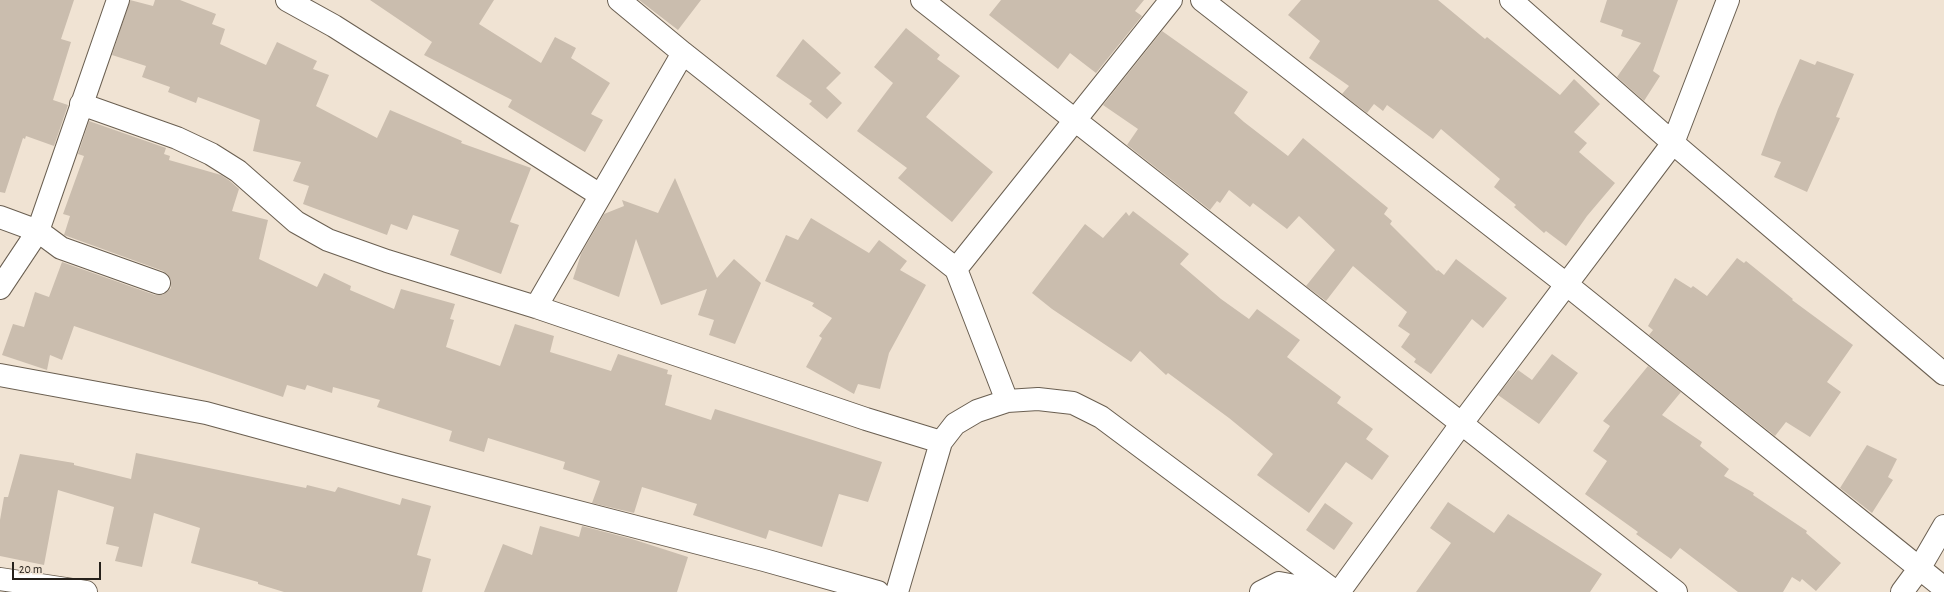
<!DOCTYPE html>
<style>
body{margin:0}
#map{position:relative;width:1944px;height:592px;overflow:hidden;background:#f0e3d3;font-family:"Alegreya Sans",sans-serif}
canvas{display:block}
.scale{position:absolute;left:12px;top:562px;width:89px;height:18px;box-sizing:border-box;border:2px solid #26211b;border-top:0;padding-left:5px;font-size:12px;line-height:14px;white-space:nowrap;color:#26211b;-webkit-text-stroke:3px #f0e3d3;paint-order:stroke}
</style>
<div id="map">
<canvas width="1944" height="592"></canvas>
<div class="scale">20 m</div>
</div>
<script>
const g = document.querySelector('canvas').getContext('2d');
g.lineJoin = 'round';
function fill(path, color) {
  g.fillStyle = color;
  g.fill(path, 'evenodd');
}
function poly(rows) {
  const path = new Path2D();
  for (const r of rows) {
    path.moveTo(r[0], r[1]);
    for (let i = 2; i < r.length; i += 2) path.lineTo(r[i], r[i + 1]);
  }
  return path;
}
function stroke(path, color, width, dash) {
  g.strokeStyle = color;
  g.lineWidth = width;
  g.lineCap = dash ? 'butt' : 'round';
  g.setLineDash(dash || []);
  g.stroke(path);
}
fill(poly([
 [0,0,74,0,61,39,71,42,53,100,68,105,54,146,26,136,25,139,23,138,5,193,0,192],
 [130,0,153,6,155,0,180,0,216,14,212,24,225,29,220,44,266,65,277,42,317,61,313,69,329,75,316,106,377,138,390,110,462,141,461,143,531,168,510,222,519,225,501,274,450,255,459,230,413,215,407,230,391,224,387,235,303,204,309,186,293,181,301,162,253,151,260,120,198,97,196,103,168,92,170,87,142,77,146,66,112,55],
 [370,0,494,0,479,24,541,63,555,37,576,48,571,58,610,83,591,114,603,120,585,152,508,107,512,100,424,55,432,42],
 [639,0,701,0,678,30],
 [1001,0,1144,0,1135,11,1142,16,1096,73,1070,53,1058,69,989,15],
 [1301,0,1438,0,1485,39,1487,37,1560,95,1574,79,1600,104,1574,132,1587,143,1579,152,1615,183,1587,216,1566,246,1546,231,1544,233,1514,207,1516,205,1494,187,1500,179,1441,129,1433,139,1387,105,1383,111,1374,104,1367,113,1342,94,1349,86,1309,58,1320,41,1288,15],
 [1607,0,1678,0,1653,71,1660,76,1644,101,1617,77,1641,43,1621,36,1623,30,1600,22],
 [906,28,940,55,937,59,960,76,926,117,993,172,952,222,898,178,907,168,857,131,893,83,874,67],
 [1162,31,1248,92,1234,113,1244,122,1288,156,1303,138,1388,208,1384,214,1392,221,1390,224,1437,271,1438,270,1444,275,1456,259,1507,298,1483,328,1472,319,1431,374,1414,362,1416,359,1401,347,1410,334,1398,326,1407,312,1353,266,1326,301,1306,286,1335,250,1299,216,1287,229,1253,203,1250,207,1229,190,1220,203,1217,201,1210,210,1127,145,1138,129,1103,105],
 [803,39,841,73,826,88,842,103,827,119,809,104,812,101,776,76],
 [1800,59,1815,65,1817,61,1854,74,1836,117,1840,118,1807,192,1774,177,1781,162,1761,155,1778,109],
 [89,121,166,148,164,154,170,156,169,160,221,175,230,181,239,189,232,211,268,220,259,259,317,287,324,273,351,286,350,290,394,309,401,289,455,304,450,319,454,320,446,347,500,366,515,324,554,336,550,352,611,371,618,354,668,370,667,374,672,375,665,405,711,420,715,409,882,462,868,502,839,494,822,547,769,530,766,539,693,515,697,504,642,487,634,513,592,503,600,481,563,469,565,462,488,438,484,452,449,441,452,431,377,407,380,400,333,387,332,393,307,385,305,390,287,385,283,397,74,326,62,360,50,355,47,370,2,355,13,324,24,327,35,292,49,297,62,262,155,295,162,295,167,292,171,288,171,280,168,275,163,271,64,235,70,216,63,214,84,156,78,154],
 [675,178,717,278,734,259,761,283,735,344,709,335,714,320,698,315,707,289,661,305,636,239,619,297,573,279,581,254,604,214,624,206,622,200,658,213],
 [1133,211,1189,254,1180,264,1221,299,1249,319,1257,309,1300,340,1287,357,1341,397,1337,403,1373,429,1366,439,1389,456,1372,480,1346,462,1309,513,1257,475,1273,454,1229,418,1168,373,1166,375,1140,351,1131,362,1052,309,1032,293,1085,224,1103,238,1126,212,1129,216],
 [811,218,869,253,879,240,907,261,900,270,926,285,889,353,880,389,858,384,854,394,806,367,822,338,819,336,832,318,812,306,814,303,765,281,786,235,798,240],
 [1737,258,1744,263,1746,261,1793,299,1792,300,1853,345,1827,382,1841,392,1810,437,1786,422,1775,436,1649,335,1653,330,1648,326,1675,278,1691,288,1693,286,1707,296],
 [1552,354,1578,373,1539,424,1498,395,1518,370,1532,380],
 [1648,366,1681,392,1662,415,1702,442,1700,446,1729,469,1724,476,1754,493,1753,495,1807,531,1806,533,1841,563,1816,591,1802,579,1800,582,1792,577,1783,592,1738,592,1680,548,1671,559,1636,534,1638,532,1585,494,1607,461,1593,451,1610,426,1603,421],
 [1867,445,1897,459,1888,477,1893,480,1872,513,1840,488],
 [136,453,306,488,307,485,335,492,338,487,400,505,402,498,431,506,417,555,431,559,422,592,284,592,258,584,258,582,191,563,200,528,154,513,142,567,115,561,119,547,106,544,114,507,58,490,44,565,0,556,0,520,4,497,8,497,20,454,74,463,74,465,131,479],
 [1448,502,1494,533,1508,514,1602,574,1590,592,1416,592,1451,543,1430,528],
 [1325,503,1353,523,1334,550,1306,530],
 [540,526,579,537,582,526,632,539,688,557,677,592,484,592,503,544,532,555]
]), '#cabdae');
const minor = poly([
 [287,0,334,26,600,195],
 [619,0,683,53,956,269,1007,401],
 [922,0,1676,592],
 [1202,0,1566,284,1944,588],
 [1511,0,1673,143,1944,374],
 [81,104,177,138,211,154,238,171,296,222,328,240,387,261,536,307,866,419,941,442],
 [0,217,38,231,61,248,159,283],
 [956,269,1171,0],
 [0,288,38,231,118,0],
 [536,307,683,53],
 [0,375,206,413,393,464,764,560,878,592],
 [0,579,86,592],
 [897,592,941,442,955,424,977,411,1007,401,1038,399,1073,403,1101,417,1336,592],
 [1261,592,1279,583,1328,592],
 [1339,592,1462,423,1673,143,1728,0],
 [1902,592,1919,569,1944,526]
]);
stroke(minor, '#6a5f51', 24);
stroke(minor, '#fff', 22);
</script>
